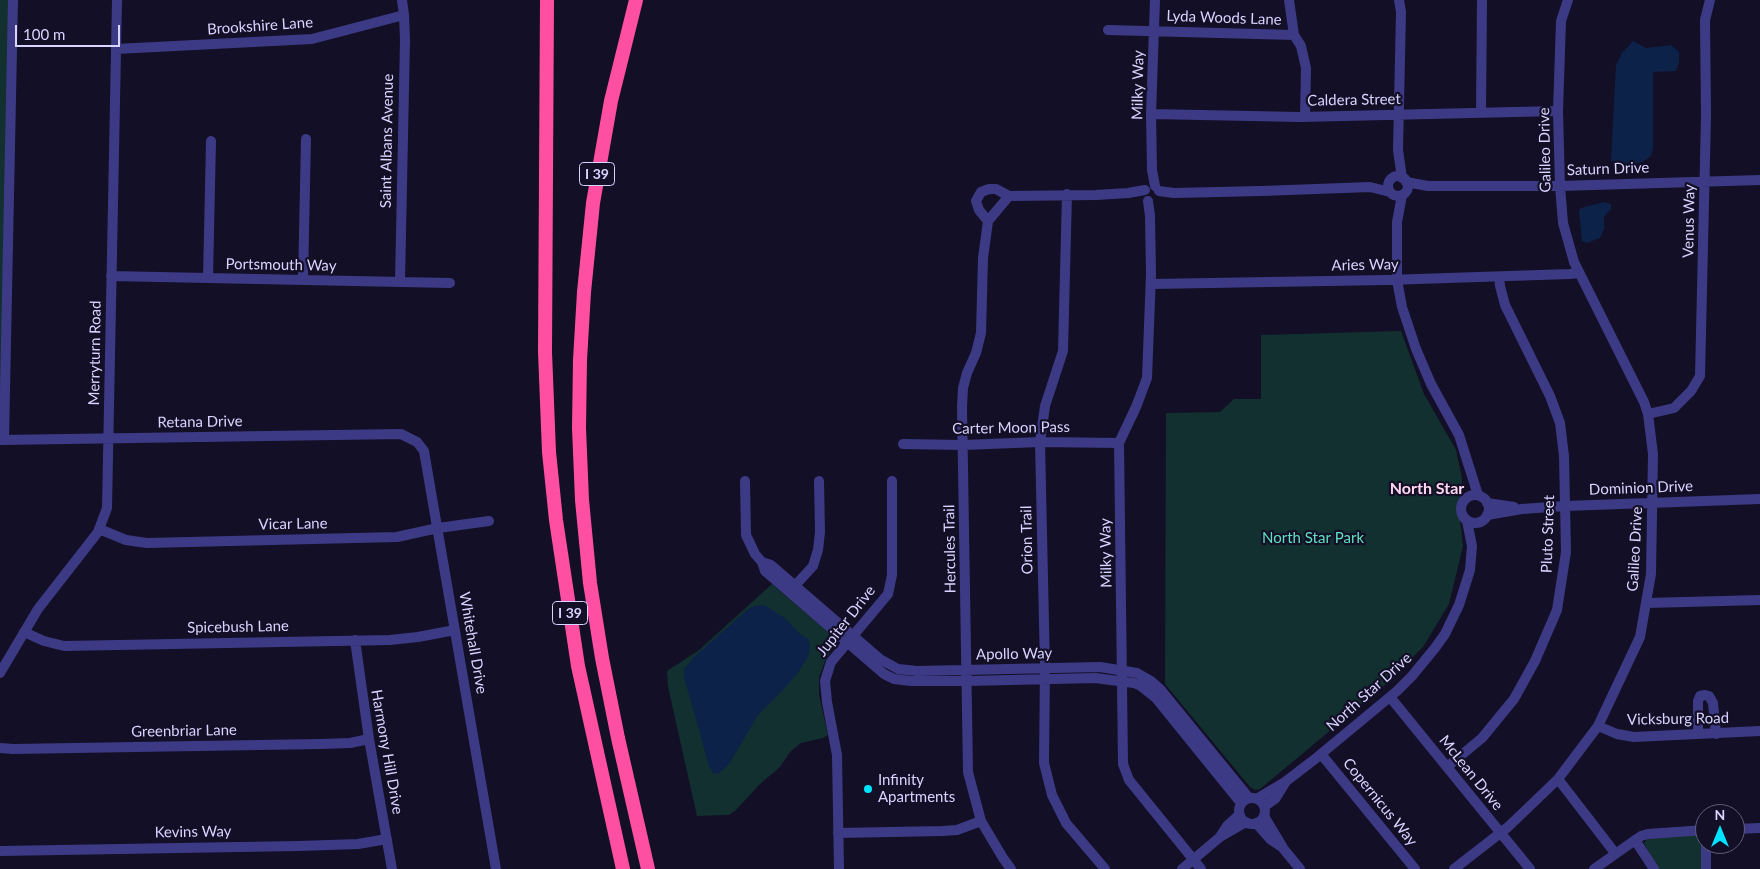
<!DOCTYPE html>
<style>
body{margin:0}
#map{position:relative;width:1760px;height:869px;overflow:hidden;background:#130f26;font-family:Lato,sans-serif}
canvas{display:block}
.north{position:absolute;left:1695px;top:804px;width:50px;height:50px;box-sizing:border-box;background:#130f26;border:1px solid #625e7d;border-radius:50%;rotate:0deg;font-size:14px;font-weight:700;line-height:20px;text-align:center;color:#d9d4ff}
.north::after{content:'';display:block;margin:auto;width:18px;height:22px;background:#00e5ff;clip-path:polygon(50% 0,100% 100%,50% 72%,0 100%)}
.scale{position:absolute;left:15px;top:25px;width:105px;height:22px;box-sizing:border-box;border:2px solid #d9d4ff;border-top:0;padding-left:6px;font-size:15px;line-height:18px;white-space:nowrap;color:#d9d4ff;-webkit-text-stroke:4px #130f26;paint-order:stroke}
</style>
<div id="map">
<canvas width="1760" height="869"></canvas>
<div class="north">N</div>
<div class="scale">100 m</div>
</div>
<script>
const g = document.querySelector('canvas').getContext('2d');
g.lineJoin = 'round';
function fill(path, color) {
  g.fillStyle = color;
  g.fill(path, 'evenodd');
}
function poly(rows) {
  const path = new Path2D();
  for (const r of rows) {
    if (r.length === 3) {
      path.moveTo(r[0] + r[2], r[1]);
      path.arc(r[0], r[1], r[2], 0, 2 * Math.PI);
      continue;
    }
    path.moveTo(r[0], r[1]);
    for (let i = 2; i < r.length; i += 2) path.lineTo(r[i], r[i + 1]);
  }
  return path;
}
function stroke(path, color, width, dash) {
  g.strokeStyle = color;
  g.lineWidth = width;
  g.lineCap = dash ? 'butt' : 'round';
  g.setLineDash(dash || []);
  g.stroke(path);
}
function write(font, color, halo, rows, align = 'center') {
  g.font = font + ' Lato,sans-serif';
  g.lineWidth = 4.5;
  g.setLineDash([]);
  g.textBaseline = 'middle';
  g.strokeStyle = halo;
  g.fillStyle = color;
  for (const [text, x, y, turn = 0] of rows) {
    g.save();
    g.translate(x, y);
    g.rotate((+turn || 0) * Math.PI / 180);
    g.textAlign = isNaN(turn) ? turn : align;
    if (halo) g.strokeText(text, 0, 0);
    g.fillText(text, 0, 0);
    g.restore();
  }
}
fill(poly([
 [0,0,9,0,0,434],
 [1401,331,1424,394,1456,450,1462,478,1459,511,1463,546,1449,604,1423,647,1385,685,1260,789,1255,790,1250,787,1165,684,1166,413,1220,412,1234,399,1261,399,1261,335],
 [772,584,835,638,836,644,826,659,819,677,819,695,828,735,823,738,801,743,791,751,779,768,760,784,736,810,729,815,697,816,668,687,667,671,699,650],
 [1696,835,1701,838,1702,842,1703,869,1657,869,1644,843,1648,838]
]), '#12302f');
fill(poly([
 [1633,41,1646,48,1671,45,1679,52,1679,62,1676,71,1653,72,1653,148,1651,156,1644,161,1633,165,1621,166,1611,161,1616,65,1622,53],
 [1605,202,1611,204,1611,209,1604,217,1604,229,1600,238,1587,243,1582,241,1579,211,1581,208],
 [764,605,785,618,801,635,809,639,810,648,808,657,798,673,783,690,758,715,729,764,718,774,715,773,713,773,709,766,684,677,684,669,693,658,748,609,754,606]
]), '#0c2248');
stroke(poly([
 [1155,0,1151,114,1152,170,1155,186],
 [1289,0,1294,35,1301,46,1306,68,1305,116],
 [1399,0,1401,12,1398,150,1402,178],
 [1108,30,1294,35],
 [116,49,312,39,404,15],
 [1481,112,1482,0],
 [1151,114,1300,117,1558,111],
 [1398,186,10],
 [1406,182,1428,186,1560,186,1760,180],
 [1159,191,1174,193,1262,191,1370,187,1390,192],
 [1067,194,1063,351,1045,406,1040,442,1045,668,1044,763,1052,795,1066,823,1105,869],
 [1402,195,1397,222,1397,280,1402,307,1416,349,1431,384,1459,435,1478,495],
 [1148,201,1150,216,1151,274,1147,378,1136,407,1119,443,1123,764,1129,780,1201,869],
 [988,221,983,258,981,333,976,353,967,373,963,388,962,407,968,772,981,821,1003,858,1011,869],
 [988,221,979,210,976,201,981,192,989,189,996,189,1009,196,1096,195,1128,193,1145,190],
 [988,221,1009,196],
 [111,276,450,283],
 [208,278,211,141],
 [303,280,306,139],
 [400,282,405,40,404,15,402,0],
 [1151,284,1387,280,1570,274,1579,273],
 [1648,414,1674,408,1691,391,1700,376,1706,116,1705,20,1710,0],
 [0,440,401,434,417,442,424,451,425,457,496,869],
 [4,440,13,0],
 [903,444,963,445,1040,442,1119,443],
 [745,481,746,535,755,554,762,562,765,571,884,674,894,679,911,681,967,681,1095,678,1134,683,1141,686,1156,698,1241,803],
 [1475,509,14],
 [1487,503,1514,507],
 [1487,515,1522,509,1565,506,1760,499],
 [99,529,126,540,147,543,397,537,438,528,489,521],
 [762,562,771,565,880,659,898,669,917,671,1100,667,1137,673,1151,681,1160,689,1249,798],
 [792,589,813,566,818,550,820,532,819,481],
 [1647,603,1760,600],
 [24,632,44,641,64,646,390,640,418,637,455,630],
 [355,640,369,739,392,869],
 [0,673,38,609,98,532,107,508,117,0],
 [1390,697,1530,869],
 [1598,726,1617,734,1634,737,1760,731],
 [1698,734,1698,701,1700,696,1705,695,1709,696,1713,703,1716,734],
 [0,748,13,749,320,744,350,743,369,739],
 [1321,754,1415,869],
 [1447,767,1482,738,1514,699,1535,661,1557,610,1566,552,1564,456,1560,423,1550,396,1505,305,1500,286,1499,277],
 [1558,779,1615,853],
 [1252,811,13],
 [1258,798,1285,782,1315,759,1397,691,1412,676,1435,648,1445,634,1459,605,1470,570,1472,546,1467,521],
 [1265,806,1275,799,1285,783],
 [1264,816,1282,846],
 [1256,823,1270,839,1282,847,1300,869],
 [1735,829,1760,828],
 [838,833,943,831,957,830,981,821],
 [1220,837,1227,826,1239,815],
 [1635,840,1654,869],
 [0,851,299,846,358,844,387,839],
 [839,869,837,755,827,702,825,681,831,662,888,594,892,575,892,481],
 [1182,869,1220,837,1246,822],
 [1454,869,1508,827,1558,779,1598,726,1640,637,1651,574,1653,454,1648,414,1644,402,1574,262,1563,223,1560,186,1558,111,1561,21,1568,0],
 [1594,869,1641,836,1648,834,1705,830],
 [1706,869,1706,844]
]), '#3d3a85', 10);
stroke(poly([
 [547,0,545,352,549,452,556,520,578,666,623,869],
 [636,0,611,101,593,203,584,292,580,360,579,428,582,500,590,583,602,658,618,738,648,869]
]), '#ff4fa3', 14);
for (const [x, y, r, color] of [
 [868,789,5,"#00e5ff"]
]) {
  const dot = new Path2D();
  dot.arc(x, y, r, 0, 2 * Math.PI);
  g.fillStyle = color;
  g.fill(dot);
  stroke(dot, '#130f26', 2);
}
for (const [x, y, w] of [
 [597,174,35],
 [570,613,35]
]) {
  const box = new Path2D();
  box.roundRect(x - w / 2, y - 11.5, w, 23, 4);
  g.fillStyle = '#130f26';
  g.fill(box);
  stroke(box, '#d9d4ff', 1);
}
write('bold 14px', '#d9d4ff', null, [
 ["I 39",597,174],
 ["I 39",570,613]
]);
write('15px', '#d9d4ff', '#130f26', [
 ["Lyda Woods Lane",1224,18,2],
 ["Brookshire Lane",260,26,-4],
 ["Milky Way",1138,85,-89],
 ["Caldera Street",1354,100,-1],
 ["Saint Albans Avenue",387,141,-89],
 ["Galileo Drive",1545,150,-91],
 ["Saturn Drive",1608,169,-2],
 ["Venus Way",1689,221,-89],
 ["Portsmouth Way",281,265,1],
 ["Aries Way",1365,265,-1],
 ["Merryturn Road",95,353,-89],
 ["Retana Drive",200,422,-1],
 ["Carter Moon Pass",1011,428,-1],
 ["Dominion Drive",1641,488,-2],
 ["Vicar Lane",293,524,-1],
 ["Pluto Street",1548,534,-88],
 ["Orion Trail",1027,540,-91],
 ["Hercules Trail",950,549,-91],
 ["Galileo Drive",1635,549,-87],
 ["Milky Way",1106,553,-91],
 ["Jupiter Drive",846,621,-52],
 ["Spicebush Lane",238,627,-1],
 ["Whitehall Drive",473,643,80],
 ["Apollo Way",1014,654,-1],
 ["North Star Drive",1369,692,-42],
 ["Vicksburg Road",1678,719,-1],
 ["Greenbriar Lane",184,731,-1],
 ["Harmony Hill Drive",387,752,80],
 ["McLean Drive",1471,773,51],
 ["Copernicus Way",1380,802,51],
 ["Kevins Way",193,832,-1]
]);
write('15px', '#5fe0c0', '#130f26', [
 ["North Star Park",1313,538]
]);
write('15px', '#d9d4ff', '#130f26', [
 ["Infinity",878,780],
 ["Apartments",878,797]
], 'left');
write('bold 16px', '#ffd6f0', '#130f26', [
 ["North Star",1427,489]
]);
</script>
